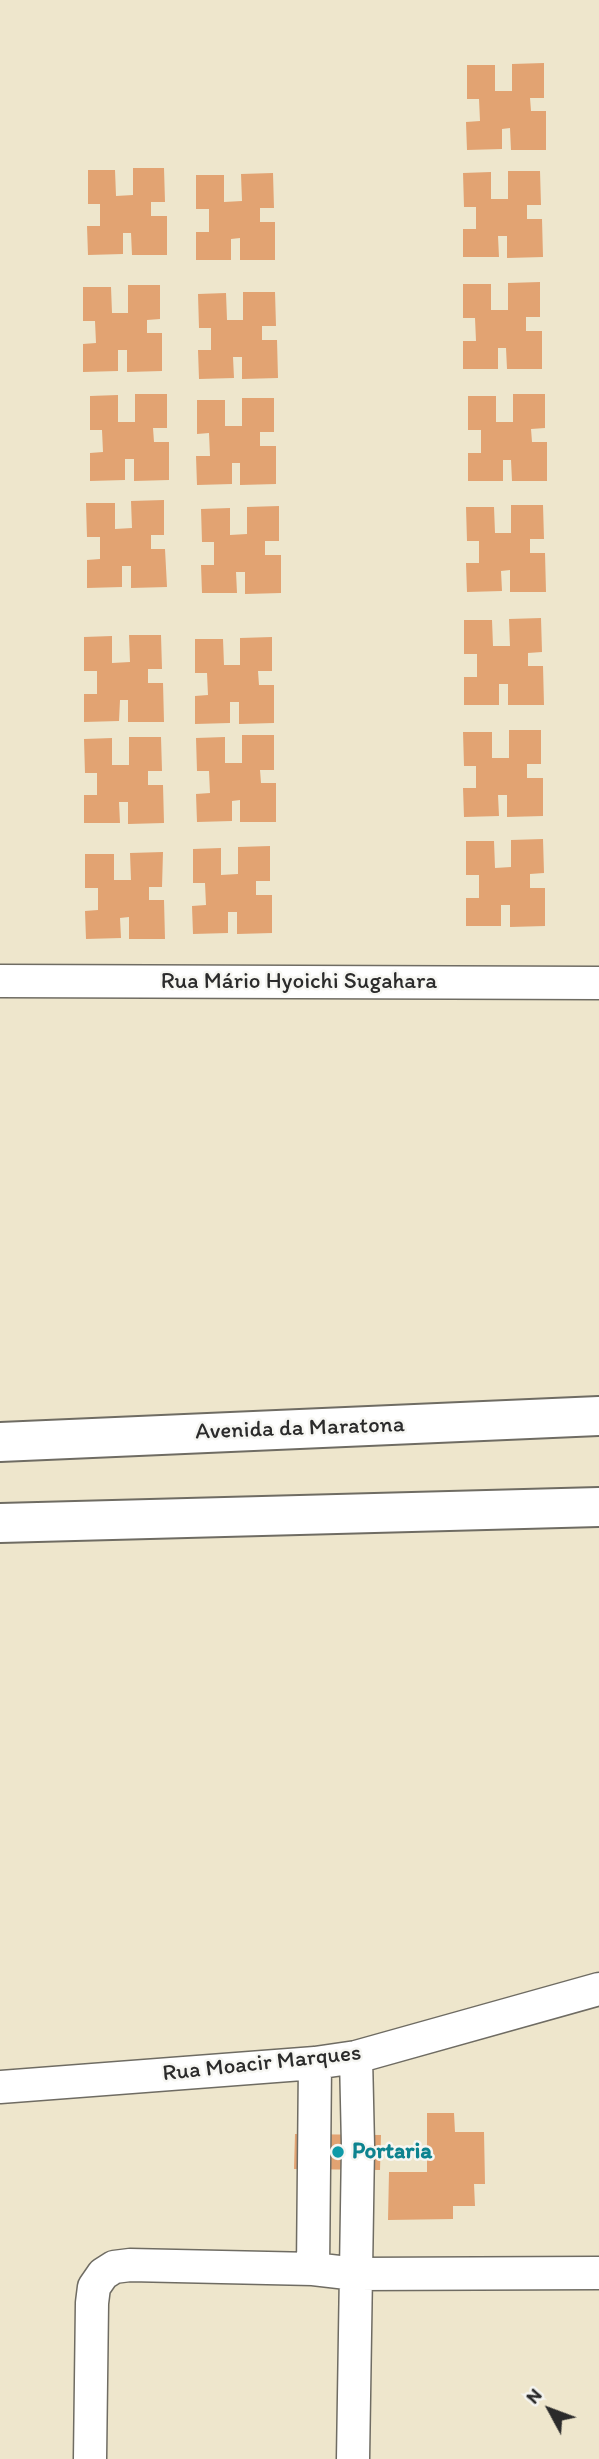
<!DOCTYPE html>
<meta charset="utf-8">
<style>
body{margin:0}
#map{position:relative;width:599px;height:2459px;overflow:hidden;background:#eee6cc;font-family:Itim,sans-serif}
canvas{display:block}
.north{position:absolute;left:515px;top:2375px;width:70px;height:70px;-webkit-text-stroke:5px #f6f6f2;paint-order:stroke;rotate:311deg;font-size:19px;font-weight:700;line-height:28px;text-align:center;color:#2b2b2b}
.north::after{content:'';display:block;margin:auto;width:24px;height:32px;background:#2b2b2b;clip-path:polygon(50% 0,100% 100%,50% 72%,0 100%)}
</style>
<div id="map">
<canvas width="599" height="2459"></canvas>
<div class="north">N</div>
</div>
<script>
const g = document.querySelector('canvas').getContext('2d');
g.lineJoin = 'round';
function fill(path, color) {
  g.fillStyle = color;
  g.fill(path, 'evenodd');
}
function poly(rows) {
  const path = new Path2D();
  for (const r of rows) {
    path.moveTo(r[0], r[1]);
    for (let i = 2; i < r.length; i += 2) path.lineTo(r[i], r[i + 1]);
  }
  return path;
}
function stroke(path, color, width, dash) {
  g.strokeStyle = color;
  g.lineWidth = width;
  g.lineCap = dash ? 'butt' : 'round';
  g.setLineDash(dash || []);
  g.stroke(path);
}
function write(font, color, halo, rows, align = 'center') {
  g.font = font + ' Itim,sans-serif';
  g.lineWidth = 5;
  g.setLineDash([]);
  g.textBaseline = 'middle';
  g.strokeStyle = halo;
  g.fillStyle = color;
  for (const [text, x, y, turn = 0] of rows) {
    g.save();
    g.translate(x, y);
    g.rotate((+turn || 0) * Math.PI / 180);
    g.textAlign = isNaN(turn) ? turn : align;
    if (halo) g.strokeText(text, 0, 0);
    g.fillText(text, 0, 0);
    g.restore();
  }
}
fill(poly([
 [544,63,544,98,530,98,531,111,546,111,546,150,511,150,510,128,502,129,502,149,467,150,466,122,480,121,479,99,467,99,467,65,495,65,495,91,512,91,512,64],
 [133,168,164,168,165,202,151,202,151,216,167,216,167,255,132,255,131,233,123,233,123,254,88,255,87,226,100,226,100,204,88,204,88,170,115,170,116,196,133,195],
 [508,171,540,171,541,205,527,205,527,219,542,219,543,257,507,258,507,236,498,236,499,257,463,257,463,229,476,229,476,207,464,207,463,173,491,172,491,199,508,199],
 [273,173,274,208,260,208,260,222,275,222,275,260,240,260,240,238,231,239,231,260,196,260,196,232,209,232,209,209,196,209,196,175,224,175,224,202,242,201,241,174],
 [540,282,540,317,526,317,526,331,542,331,542,369,507,369,506,348,498,348,498,369,463,369,463,341,476,341,475,318,463,318,463,284,491,284,491,310,508,310,508,283],
 [128,285,160,285,160,319,147,320,147,333,162,333,162,371,127,372,127,350,118,350,118,371,83,372,83,344,96,343,95,321,83,321,83,287,111,287,112,313,128,313],
 [243,292,275,292,276,326,262,326,262,340,277,340,278,378,242,379,242,357,233,357,234,378,199,379,198,350,211,350,211,328,199,328,198,294,226,293,227,320,243,320],
 [135,394,167,394,167,428,153,428,154,442,169,442,169,480,134,481,134,459,125,459,125,480,90,481,90,453,103,452,102,430,90,430,90,396,118,395,118,422,135,422],
 [513,394,545,394,545,428,531,429,532,442,547,442,547,481,512,481,511,460,503,460,503,481,468,481,468,453,481,453,481,430,468,430,468,396,496,396,496,422,513,422],
 [242,398,274,398,274,432,260,432,260,446,276,446,276,484,240,485,240,463,232,463,232,484,197,485,196,456,210,456,209,433,197,434,197,400,225,400,225,426,242,426],
 [164,500,164,535,151,535,151,549,165,549,167,587,131,588,131,566,122,566,122,587,87,588,87,560,100,559,100,537,87,537,86,503,115,503,115,529,132,528,131,501],
 [511,505,543,505,544,539,530,539,530,553,545,553,546,592,510,592,510,570,501,571,502,591,467,592,466,563,479,563,479,541,467,541,466,507,494,507,495,533,511,533],
 [279,506,279,541,265,541,265,555,281,555,281,593,245,594,245,572,236,572,237,593,202,593,201,565,214,565,214,542,202,542,201,509,230,508,230,535,247,534,247,507],
 [541,618,542,652,528,653,528,666,543,666,544,705,508,705,508,684,499,684,499,705,464,705,464,677,477,677,477,654,464,654,464,620,492,620,493,646,510,646,509,619],
 [129,635,161,635,162,669,148,669,148,683,163,683,164,722,128,722,128,700,120,700,119,721,84,722,84,694,97,694,97,671,84,671,84,637,112,636,112,663,130,662],
 [272,637,272,671,258,671,259,685,274,685,274,723,239,724,239,702,230,702,230,723,195,724,195,696,208,695,207,673,195,673,195,639,223,639,224,665,240,665,240,638],
 [509,730,541,730,541,764,527,764,527,778,543,778,543,816,507,817,507,795,498,795,499,816,464,817,463,788,476,788,476,766,464,766,463,732,492,732,492,758,509,758],
 [242,735,274,735,274,770,260,770,261,783,276,783,276,822,240,822,240,800,232,801,232,821,197,822,196,794,210,793,209,771,197,771,196,738,225,737,225,763,242,763],
 [129,737,161,737,162,771,148,771,148,785,163,785,164,823,128,824,128,802,119,802,120,823,84,823,84,795,97,795,97,773,85,773,84,739,112,738,112,765,129,765],
 [543,839,544,873,530,874,530,888,545,888,545,926,510,927,510,905,501,905,501,926,466,926,466,898,479,898,479,875,466,875,466,841,494,841,495,868,511,867,511,840],
 [270,846,270,881,256,881,256,895,272,895,272,933,237,934,237,912,228,912,228,933,193,934,192,906,206,905,205,883,193,883,193,849,221,848,221,875,238,874,238,847],
 [163,852,162,887,149,887,149,900,164,900,165,939,129,939,129,917,120,918,121,938,86,939,85,911,98,910,98,888,85,888,85,854,114,854,114,880,131,880,130,853],
 [427,2113,454,2113,455,2132,484,2132,485,2184,474,2184,475,2206,453,2206,453,2219,388,2220,389,2172,427,2172],
 [295,2134,381,2135,380,2170,294,2169]
]), '#e2a372');
const street = poly([
 [0,981,599,983],
 [0,2087,315,2063,356,2057,599,1989],
 [313,2269,315,2063],
 [90,2459,92,2303,94,2287,103,2274,114,2267,130,2265,313,2269,356,2274,599,2273],
 [353,2459,358,2146,356,2057]
]);
const secondary = poly([
 [0,1442,599,1416],
 [0,1523,599,1507]
]);
stroke(street, '#6f6c63', 35);
stroke(secondary, '#6f6c63', 42);
stroke(street, '#fff', 32);
stroke(secondary, '#fff', 38);
for (const [x, y, r, color] of [
 [338,2152,7,"#0f9aa8"]
]) {
  const dot = new Path2D();
  dot.arc(x, y, r, 0, 2 * Math.PI);
  g.fillStyle = color;
  g.fill(dot);
  stroke(dot, '#f6f6f2', 2.5);
}
write('23px', '#2b2b2b', '#f6f6f2', [
 ["Rua Mário Hyoichi Sugahara",299,982],
 ["Avenida da Maratona",300,1429,-2],
 ["Rua Moacir Marques",262,2064,-6]
]);
write('bold 23px', '#0d838f', '#f6f6f2', [
 ["Portaria",352,2152]
], 'left');
</script>
